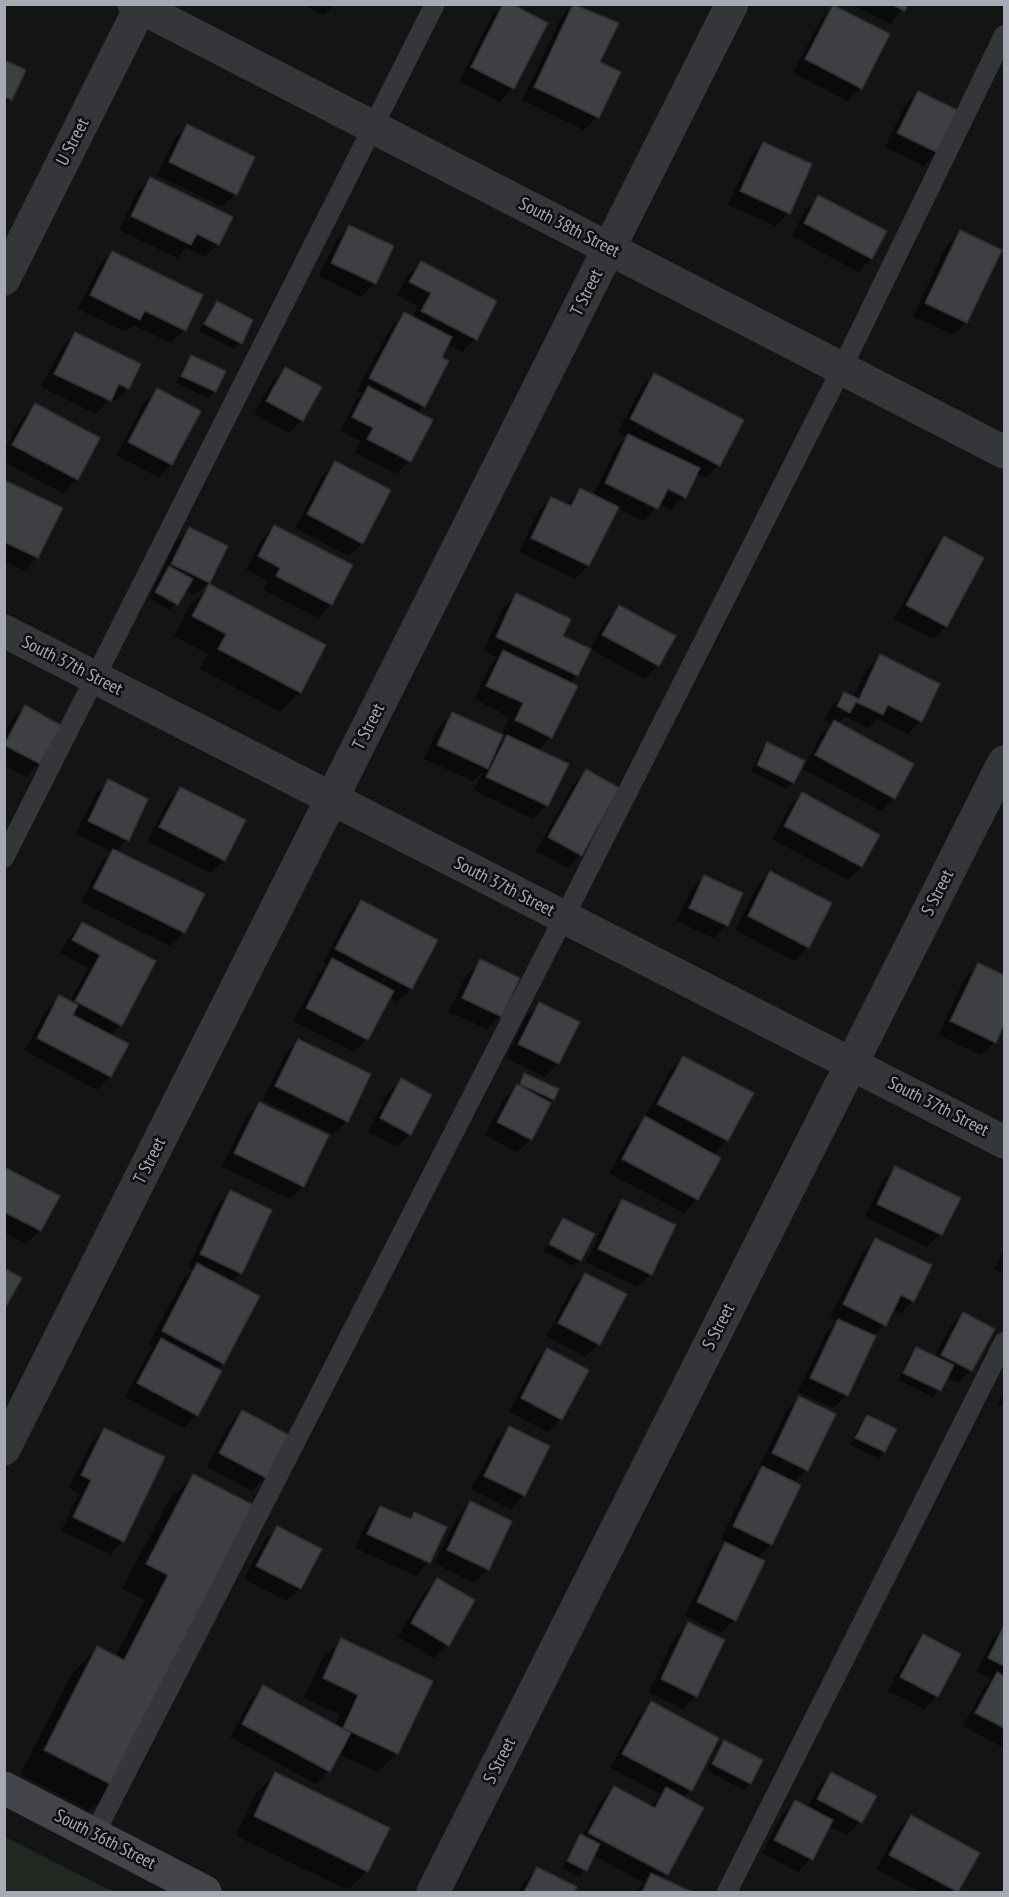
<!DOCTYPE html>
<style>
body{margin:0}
#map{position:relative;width:1009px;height:1897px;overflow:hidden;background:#141415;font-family:"PT Sans Narrow",sans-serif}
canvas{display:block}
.frame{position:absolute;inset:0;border:6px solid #a6aab5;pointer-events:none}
</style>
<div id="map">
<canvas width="1009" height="1897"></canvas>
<div class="frame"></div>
</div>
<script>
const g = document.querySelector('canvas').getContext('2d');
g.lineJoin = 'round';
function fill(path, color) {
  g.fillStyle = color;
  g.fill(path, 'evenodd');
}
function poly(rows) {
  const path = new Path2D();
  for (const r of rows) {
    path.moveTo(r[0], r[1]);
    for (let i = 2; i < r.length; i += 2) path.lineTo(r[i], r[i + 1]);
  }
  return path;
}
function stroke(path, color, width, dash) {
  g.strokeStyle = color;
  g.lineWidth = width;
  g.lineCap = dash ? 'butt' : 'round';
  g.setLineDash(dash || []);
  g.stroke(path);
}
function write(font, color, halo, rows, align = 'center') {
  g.font = font + ' "PT Sans Narrow",sans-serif';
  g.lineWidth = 5;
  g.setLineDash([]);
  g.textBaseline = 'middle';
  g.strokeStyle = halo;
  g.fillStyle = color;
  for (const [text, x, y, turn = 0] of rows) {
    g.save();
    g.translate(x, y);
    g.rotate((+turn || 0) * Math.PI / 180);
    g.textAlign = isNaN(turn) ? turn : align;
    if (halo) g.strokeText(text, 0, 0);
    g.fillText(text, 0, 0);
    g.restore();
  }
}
fill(poly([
 [4,1837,5,1837,114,1892,5,1892]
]), '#202821');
fill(poly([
 [302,4,335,4,324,15],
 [504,4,513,88,500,102,459,81,492,16],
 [574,4,617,24,598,63,597,117,584,130,522,100,561,18],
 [851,4,906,4,890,24],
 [833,7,861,88,848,101,793,73,820,21],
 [4,61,10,99,4,105],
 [918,93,937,152,924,166,885,147,905,106],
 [187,126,235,194,222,207,157,175,174,139],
 [764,143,788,213,775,226,728,205,750,157],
 [150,179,218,244,205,257,186,248,177,258,119,230,137,192],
 [818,197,871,259,858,272,792,236,805,210],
 [349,227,375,283,361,297,319,276,336,240],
 [960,232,966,322,953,335,913,316,947,245],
 [112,253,184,330,171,343,133,325,126,332,78,309,99,266],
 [421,263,476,339,462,352,447,344,440,357,447,362,423,406,417,413,410,461,396,474,355,453,361,441,340,431,355,401,362,394,357,391,391,327,404,314,412,318,418,306,397,295,408,276],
 [217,303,240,343,234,349,199,331],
 [75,333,128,388,115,401,110,399,96,414,41,387,62,347],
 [192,357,215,391,209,398,176,383,185,363],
 [285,368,302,420,289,433,254,414,272,382],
 [654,375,742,420,718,465,705,478,695,473,684,497,671,510,659,504,644,521,616,508,588,566,575,579,519,552,538,512,551,499,566,506,580,490,593,496,615,449,627,437,618,432,641,388],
 [157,389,171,464,158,477,116,455,144,403],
 [35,405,98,438,77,479,63,493,4,462,4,450,22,418],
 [336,463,362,543,349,556,295,528,322,476],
 [4,482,37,557,24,571,4,561],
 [274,526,331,604,318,618,264,590,268,581,246,570,261,540],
 [189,529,209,582,195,595,185,590,170,610,149,598,176,542],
 [944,538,946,626,933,639,894,619,931,551],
 [210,586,300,692,280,712,200,669,208,654,174,636,190,605],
 [516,595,577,675,569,683,551,737,537,751,567,765,546,805,533,819,474,790,483,772,473,781,424,759,439,727,453,713,501,736,510,717,474,699,490,665,497,658,483,651,503,608],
 [503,734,508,736,496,748,496,747],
 [620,607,674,636,658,665,644,679,590,649,606,620],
 [880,656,921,721,908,734,877,719,868,728,845,716,838,724,894,798,881,811,803,769,821,735,833,724,824,720,831,707,844,694,853,698,867,669],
 [25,706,39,763,26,777,4,765,4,733,12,720],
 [768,744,803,761,793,782,786,789,751,771,761,750],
 [587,771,580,855,567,868,536,851,573,785],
 [109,781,127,840,115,852,184,932,171,946,81,902,100,865,112,852,76,834,95,794],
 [180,788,224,860,210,873,147,841,167,802],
 [802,794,878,835,861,867,848,880,772,839,789,807],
 [771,873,830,904,808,947,794,961,735,930,757,886],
 [704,877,726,925,713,938,677,921,691,890],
 [361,902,435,941,411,989,397,1002,389,997,367,1039,354,1052,293,1021,319,973,327,965,323,963,348,915],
 [82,923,154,962,120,1025,110,1036,110,1076,97,1090,25,1051,46,1010,60,997,70,1002,88,968,60,953,69,937],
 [481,961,500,1016,487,1029,449,1012,467,974],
 [978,965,1004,977,1004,1021,995,1042,981,1055,938,1035,965,978],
 [539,1004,558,1063,545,1077,506,1058,526,1017],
 [298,1041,347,1121,333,1134,263,1100,285,1054],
 [683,1058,727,1140,712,1155,697,1199,684,1213,609,1173,632,1132,644,1119,670,1071],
 [525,1075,553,1099,531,1139,517,1152,485,1135,504,1100],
 [401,1080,410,1134,397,1147,368,1132,388,1093],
 [259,1104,303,1186,290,1199,222,1167,246,1117],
 [896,1168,941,1234,927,1247,865,1217,882,1181],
 [4,1169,58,1197,40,1231,26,1244,4,1232],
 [230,1192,241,1273,231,1283,223,1363,216,1370,197,1415,183,1428,125,1397,148,1353,154,1347,149,1344,184,1278,193,1270,188,1268,217,1205],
 [622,1201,651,1274,637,1287,586,1262,609,1214],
 [563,1219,580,1260,573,1266,544,1251,557,1226],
 [876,1239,913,1301,900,1314,892,1310,885,1325,873,1337,846,1395,833,1408,798,1392,825,1334,837,1321,830,1318,862,1253],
 [1004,1250,1004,1274,994,1269],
 [585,1274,599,1344,585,1357,546,1336,572,1288],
 [964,1313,971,1370,958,1383,946,1377,933,1397,898,1380,910,1355,916,1348,934,1357,950,1327],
 [548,1350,561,1419,548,1432,509,1412,534,1363],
 [1004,1391,1004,1408,998,1404],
 [800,1398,807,1470,794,1483,771,1544,756,1559,734,1620,721,1633,685,1616,712,1557,727,1543,721,1539,749,1481,762,1468,759,1467,786,1411],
 [242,1412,265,1477,252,1491,207,1467,229,1425],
 [867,1417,895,1429,884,1452,878,1458,850,1445,861,1423],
 [509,1427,548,1447,524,1495,510,1509,471,1489,496,1441],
 [104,1429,123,1541,110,1554,61,1531,79,1493,69,1488,91,1443],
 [194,1476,115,1786,90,1811,20,1774,73,1672,97,1648,115,1657,145,1600,122,1589,169,1500],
 [470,1503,510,1522,487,1569,474,1583,434,1563,457,1517],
 [381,1507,409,1520,414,1514,429,1562,416,1576,355,1548,367,1521],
 [277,1528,300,1588,286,1601,244,1579,264,1541],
 [437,1580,447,1645,434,1658,398,1637,424,1593],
 [689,1624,696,1696,683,1709,649,1692,675,1637],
 [1004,1627,1004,1748,963,1726,984,1687,992,1679,976,1672,992,1640],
 [923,1636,937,1696,924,1709,888,1691,910,1650],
 [342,1640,397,1753,378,1772,338,1754,329,1771,316,1784,230,1737,250,1700,263,1687,335,1726,340,1714,304,1698,322,1659],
 [651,1703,691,1790,682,1798,702,1808,662,1879,689,1892,636,1892,644,1883,593,1855,579,1877,562,1868,574,1843,582,1837,601,1801,614,1787,651,1807,661,1794,610,1768,638,1717],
 [724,1742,750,1783,744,1790,706,1770],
 [275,1774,367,1871,348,1890,236,1836,256,1793],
 [832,1774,860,1822,847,1835,829,1826,811,1859,798,1872,762,1853,782,1815,795,1802,807,1808,818,1787],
 [911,1816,978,1853,956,1892,919,1892,876,1869,898,1830],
 [537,1869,575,1888,572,1892,518,1892,524,1882]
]), '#0007');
const building = poly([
 [503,4,512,4,548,23,514,89,471,67,503,4],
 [573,4,619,23,600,62,621,72,599,118,534,87,573,4],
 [890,4,908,4,905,11,890,4],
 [833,5,890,34,862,89,805,59,833,5],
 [4,60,26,70,12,100,4,97,4,60],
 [918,91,959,111,938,153,897,133,918,91],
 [187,124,255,157,237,195,169,162,187,124],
 [763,142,812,164,790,214,740,191,763,142],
 [150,177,233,217,219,245,197,234,191,245,131,216,150,177],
 [818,195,887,231,872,259,804,223,818,195],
 [349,225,394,246,376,284,331,263,349,225],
 [960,230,1002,250,967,323,925,303,960,230],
 [112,251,203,295,186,331,145,311,140,320,90,295,112,251],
 [421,261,497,301,477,340,421,311,431,293,409,282,421,261],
 [217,301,253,320,242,344,204,324,217,301],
 [404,312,452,337,442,357,449,361,425,407,369,378,404,312],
 [75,332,141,364,129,389,119,384,111,401,54,374,75,332],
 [191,355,226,371,216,392,181,376,191,355],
 [285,367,322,387,303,421,266,401,285,367],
 [654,373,744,420,720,466,630,419,654,373],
 [368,386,433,420,411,462,367,439,373,428,352,417,368,386],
 [157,388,201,411,172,465,128,442,157,388],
 [35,403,100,438,78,480,12,445,35,403],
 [628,434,700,468,686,498,668,489,658,509,605,483,628,434],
 [335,461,391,490,363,544,307,514,335,461],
 [4,480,63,508,38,558,4,542,4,480],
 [580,488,619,507,589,566,531,538,551,497,571,506,580,488],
 [274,525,353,565,332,605,276,576,280,568,258,556,274,525],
 [189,527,228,546,210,583,171,564,189,527],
 [944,536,984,558,947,627,906,605,944,536],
 [169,566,193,579,178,605,155,592,169,566],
 [209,584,326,645,301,693,218,649,226,634,192,616,209,584],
 [516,593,571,619,563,636,591,649,578,676,496,637,516,593],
 [619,605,676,636,659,666,602,635,619,605],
 [503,650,578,686,552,738,515,720,523,703,486,686,503,650],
 [880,654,940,684,922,722,888,705,883,715,856,702,850,713,837,706,844,692,859,699,880,654],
 [25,705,62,726,40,764,4,745,25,705],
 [452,712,503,735,488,769,437,745,452,712],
 [834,720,914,764,895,799,815,755,834,720],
 [507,735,569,764,548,806,486,777,507,735],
 [767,742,805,761,794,783,757,765,767,742],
 [586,769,619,788,582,856,548,837,586,769],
 [108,779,148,799,129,841,88,821,108,779],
 [180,787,246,820,225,861,159,827,180,787],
 [802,792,880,835,862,867,784,826,802,792],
 [113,849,205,894,185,933,93,888,113,849],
 [770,871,832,903,809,948,748,916,770,871],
 [704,875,743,893,728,926,689,908,704,875],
 [361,900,438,940,412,989,335,949,361,900],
 [82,922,156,961,122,1026,75,1001,100,955,72,940,82,922],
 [332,958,394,991,368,1040,306,1008,332,958],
 [480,959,520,978,502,1017,462,998,480,959],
 [978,963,1004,975,1004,1024,996,1043,950,1021,978,963],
 [59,995,78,1005,73,1015,129,1044,111,1077,37,1038,59,995],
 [539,1002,580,1022,559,1064,518,1044,539,1002],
 [298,1039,371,1074,348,1122,275,1086,298,1039],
 [683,1056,754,1093,728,1141,657,1104,683,1056],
 [524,1073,559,1089,554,1100,520,1084,524,1073],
 [401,1078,432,1095,411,1135,380,1118,401,1078],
 [517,1084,551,1103,532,1140,497,1122,517,1084],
 [259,1102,329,1135,304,1187,234,1153,259,1102],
 [645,1116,721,1158,698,1200,622,1159,645,1116],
 [895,1166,961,1198,942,1235,877,1204,895,1166],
 [4,1167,60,1196,41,1231,4,1212,4,1167],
 [230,1190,272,1210,242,1274,200,1254,230,1190],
 [622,1199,676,1225,652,1275,598,1249,622,1199],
 [563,1218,595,1234,581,1261,549,1244,563,1218],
 [875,1238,932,1265,914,1302,901,1295,886,1326,843,1304,875,1238],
 [197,1263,260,1296,224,1364,162,1331,197,1263],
 [4,1268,22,1278,4,1310,4,1268],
 [585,1273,627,1294,600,1345,558,1323,585,1273],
 [963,1312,995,1329,972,1371,941,1355,963,1312],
 [838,1319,876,1336,848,1396,810,1378,838,1319],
 [161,1338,222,1371,198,1416,137,1383,161,1338],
 [916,1347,954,1365,941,1391,903,1373,916,1347],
 [547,1348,589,1370,562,1420,521,1398,547,1348],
 [799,1396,836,1414,808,1471,772,1453,799,1396],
 [242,1410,289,1435,266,1478,219,1453,242,1410],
 [867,1415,897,1429,885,1452,855,1438,867,1415],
 [509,1426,550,1446,525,1496,484,1476,509,1426],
 [104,1428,165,1457,124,1542,73,1517,91,1480,81,1475,104,1428],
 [762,1466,801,1485,772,1545,733,1526,762,1466],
 [193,1474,261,1509,116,1787,44,1750,97,1646,124,1660,168,1575,146,1564,193,1474],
 [470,1501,512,1521,489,1570,447,1550,470,1501],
 [380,1506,411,1519,414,1512,447,1527,430,1563,367,1534,380,1506],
 [277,1526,322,1549,301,1589,256,1566,277,1526],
 [725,1542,765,1561,736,1621,697,1602,725,1542],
 [437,1578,475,1600,449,1646,411,1623,437,1578],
 [688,1622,725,1640,697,1697,661,1679,688,1622],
 [1004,1625,1004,1666,988,1658,1004,1625],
 [923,1634,961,1654,938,1697,900,1677,923,1634],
 [341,1638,433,1681,398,1754,343,1728,358,1695,323,1678,341,1638],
 [997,1672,1004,1676,1004,1728,975,1713,997,1672],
 [263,1685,351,1733,330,1772,242,1724,263,1685],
 [651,1701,719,1738,692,1791,622,1754,651,1701],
 [724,1740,763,1760,751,1784,712,1764,724,1740],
 [275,1772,390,1828,368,1872,254,1816,275,1772],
 [831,1772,877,1796,862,1823,817,1799,831,1772],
 [614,1786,655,1808,666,1787,704,1808,668,1875,588,1833,614,1786],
 [795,1800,833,1820,813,1860,774,1840,795,1800],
 [911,1815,980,1853,958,1892,889,1855,911,1815],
 [580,1834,600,1844,587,1871,567,1861,580,1834],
 [537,1867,577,1887,574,1892,524,1892,537,1867],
 [651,1873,692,1892,642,1892,651,1873]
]);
fill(building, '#3e3f42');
stroke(building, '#2e2e31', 1.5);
stroke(poly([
 [4,858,435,4],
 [94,1835,580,886,842,368,1004,35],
 [727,1892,1004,1342]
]), '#35363a', 20);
stroke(poly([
 [134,4,1004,452],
 [4,279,142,4],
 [4,631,1004,1142],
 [4,1449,732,4],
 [433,1892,1004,762]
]), '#35363a', 33);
stroke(poly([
 [4,1788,205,1892]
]), '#43454a', 33);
write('18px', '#a6aab5', '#0f0f10', [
 ["U Street",73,142,-63],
 ["South 38th Street",569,228,27],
 ["T Street",587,293,-63],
 ["South 37th Street",72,666,27],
 ["T Street",369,727,-63],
 ["South 37th Street",504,887,27],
 ["S Street",938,893,-63],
 ["South 37th Street",938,1107,27],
 ["T Street",150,1161,-63],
 ["S Street",719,1327,-63],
 ["S Street",500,1761,-63],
 ["South 36th Street",105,1840,27]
]);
</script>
